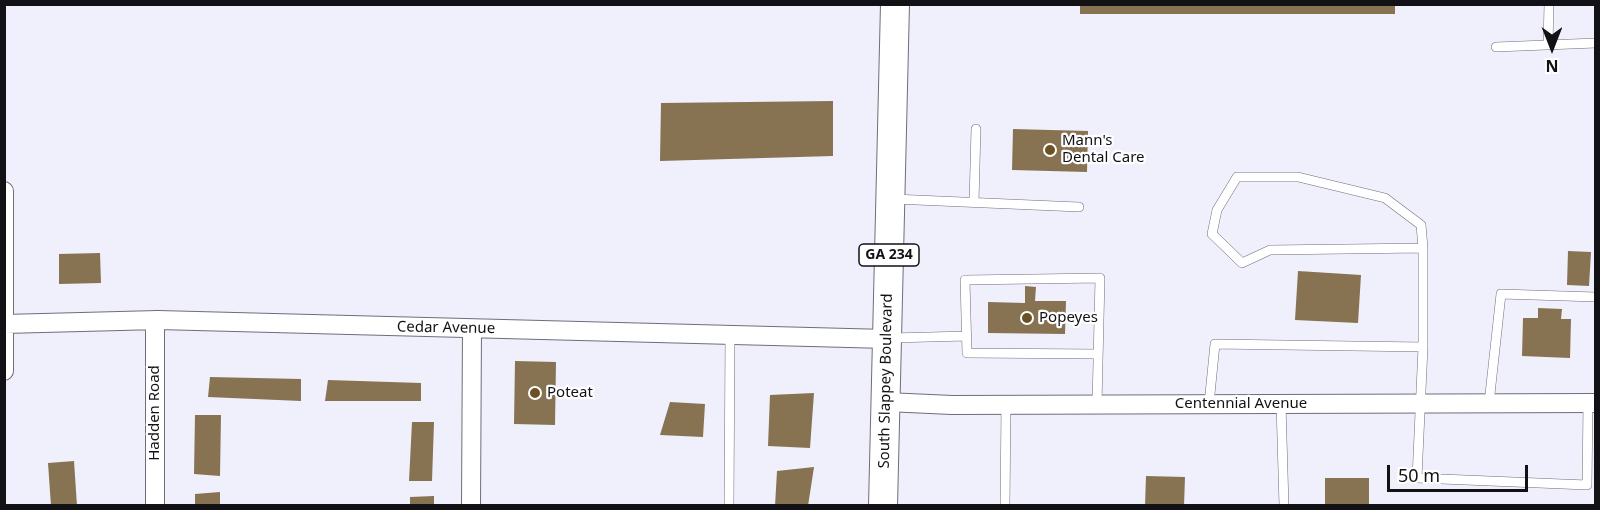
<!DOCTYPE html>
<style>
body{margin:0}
#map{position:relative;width:1600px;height:510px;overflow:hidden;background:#f0effc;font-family:"Noto Sans",sans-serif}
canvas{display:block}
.frame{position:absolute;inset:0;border:6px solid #121116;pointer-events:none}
.north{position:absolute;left:1522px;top:18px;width:60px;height:60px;-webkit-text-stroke:4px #fff;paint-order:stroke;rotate:180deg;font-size:16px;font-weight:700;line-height:24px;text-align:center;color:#121116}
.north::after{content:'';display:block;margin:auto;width:21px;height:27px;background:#121116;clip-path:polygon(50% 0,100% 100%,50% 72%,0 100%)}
.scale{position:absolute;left:1387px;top:465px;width:141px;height:27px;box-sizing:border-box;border:3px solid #121116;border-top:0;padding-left:8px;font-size:18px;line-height:21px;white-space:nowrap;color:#121116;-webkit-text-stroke:4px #fff;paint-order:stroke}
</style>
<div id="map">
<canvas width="1600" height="510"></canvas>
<div class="frame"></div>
<div class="north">N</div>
<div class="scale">50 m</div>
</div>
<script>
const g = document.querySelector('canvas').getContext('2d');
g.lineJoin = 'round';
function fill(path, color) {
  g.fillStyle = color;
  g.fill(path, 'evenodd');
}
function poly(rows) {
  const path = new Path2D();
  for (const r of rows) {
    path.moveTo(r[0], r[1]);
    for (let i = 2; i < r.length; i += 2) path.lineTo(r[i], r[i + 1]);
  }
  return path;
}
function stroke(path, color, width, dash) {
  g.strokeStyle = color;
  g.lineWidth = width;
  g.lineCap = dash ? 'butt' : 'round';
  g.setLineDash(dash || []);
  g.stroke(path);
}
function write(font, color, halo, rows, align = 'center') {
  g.font = font + ' "Noto Sans",sans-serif';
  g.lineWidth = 4.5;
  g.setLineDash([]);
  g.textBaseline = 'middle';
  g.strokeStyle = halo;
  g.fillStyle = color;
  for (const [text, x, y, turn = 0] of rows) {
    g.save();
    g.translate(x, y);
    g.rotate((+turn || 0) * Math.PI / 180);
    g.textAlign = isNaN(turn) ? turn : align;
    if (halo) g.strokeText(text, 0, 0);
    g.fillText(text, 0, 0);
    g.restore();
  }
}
fill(poly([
 [1080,4,1395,4,1395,14,1080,14],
 [833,101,833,156,660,161,661,103],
 [1013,129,1088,131,1087,172,1012,170],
 [1568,251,1591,252,1589,286,1567,285],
 [100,253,101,283,59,284,59,254],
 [1298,271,1361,275,1358,323,1295,320],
 [1025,286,1036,287,1035,301,1066,301,1065,334,988,333,988,302,1025,303],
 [1538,308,1562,309,1561,319,1571,319,1570,358,1522,356,1523,318,1538,318],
 [515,361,556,362,555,425,514,424],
 [210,377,301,379,301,401,208,397],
 [328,380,421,383,421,401,325,401],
 [814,393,810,448,768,446,770,395],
 [670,402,705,404,703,437,660,435],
 [195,415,221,415,220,476,194,474],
 [412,422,434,422,432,481,409,481],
 [74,461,77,506,51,506,48,463],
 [814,467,808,506,775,506,777,471],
 [1146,476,1185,477,1184,506,1145,506],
 [1325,478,1369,478,1369,506,1325,506],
 [220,492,220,506,195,506,195,494],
 [434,496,434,506,410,506,410,497]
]), '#877352');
const service = poly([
 [1548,45,1549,4],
 [1496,47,1596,43],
 [893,199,1079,207],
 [974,202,976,129],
 [1423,248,1421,225,1385,198,1298,177,1237,177,1217,210,1212,234,1242,263,1270,250,1423,248,1423,347],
 [891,338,967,336],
 [1489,403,1501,294,1596,297],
 [1097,404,1100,278,965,280,967,353,1098,354],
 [1209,404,1215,344,1423,347,1417,478,1587,485,1588,403],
 [1281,404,1284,506],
 [729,506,730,335],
 [1005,506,1006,405]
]);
const minor = poly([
 [4,191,4,371],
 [4,324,158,320,887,339],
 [886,402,952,405,1596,403],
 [155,506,155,320],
 [471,506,472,329]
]);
const primary = poly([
 [883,506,895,4]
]);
stroke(service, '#6e6e79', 10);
stroke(minor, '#6e6e79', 20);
stroke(primary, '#6e6e79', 30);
stroke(service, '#fff', 9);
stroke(minor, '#fff', 18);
stroke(primary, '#fff', 28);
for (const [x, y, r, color] of [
 [1050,150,6,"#6b5123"],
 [1027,318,6,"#6b5123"],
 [535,393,6,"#6b5123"]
]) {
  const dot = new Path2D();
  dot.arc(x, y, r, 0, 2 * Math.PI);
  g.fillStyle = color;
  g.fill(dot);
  stroke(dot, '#fff', 2);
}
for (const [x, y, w] of [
 [889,255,60]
]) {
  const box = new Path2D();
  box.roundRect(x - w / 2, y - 11, w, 22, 4.5);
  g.fillStyle = '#fff';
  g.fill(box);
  stroke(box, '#121116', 1.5);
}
write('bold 14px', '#121116', null, [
 ["GA 234",889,255]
]);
write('15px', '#121116', '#fff', [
 ["Mann's",1062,141],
 ["Dental Care",1062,158],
 ["Popeyes",1039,318],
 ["Poteat",547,393]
], 'left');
write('15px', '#121116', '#fff', [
 ["Cedar Avenue",446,328,1],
 ["South Slappey Boulevard",886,381,-89],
 ["Centennial Avenue",1241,404],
 ["Hadden Road",155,413,-90]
]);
</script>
